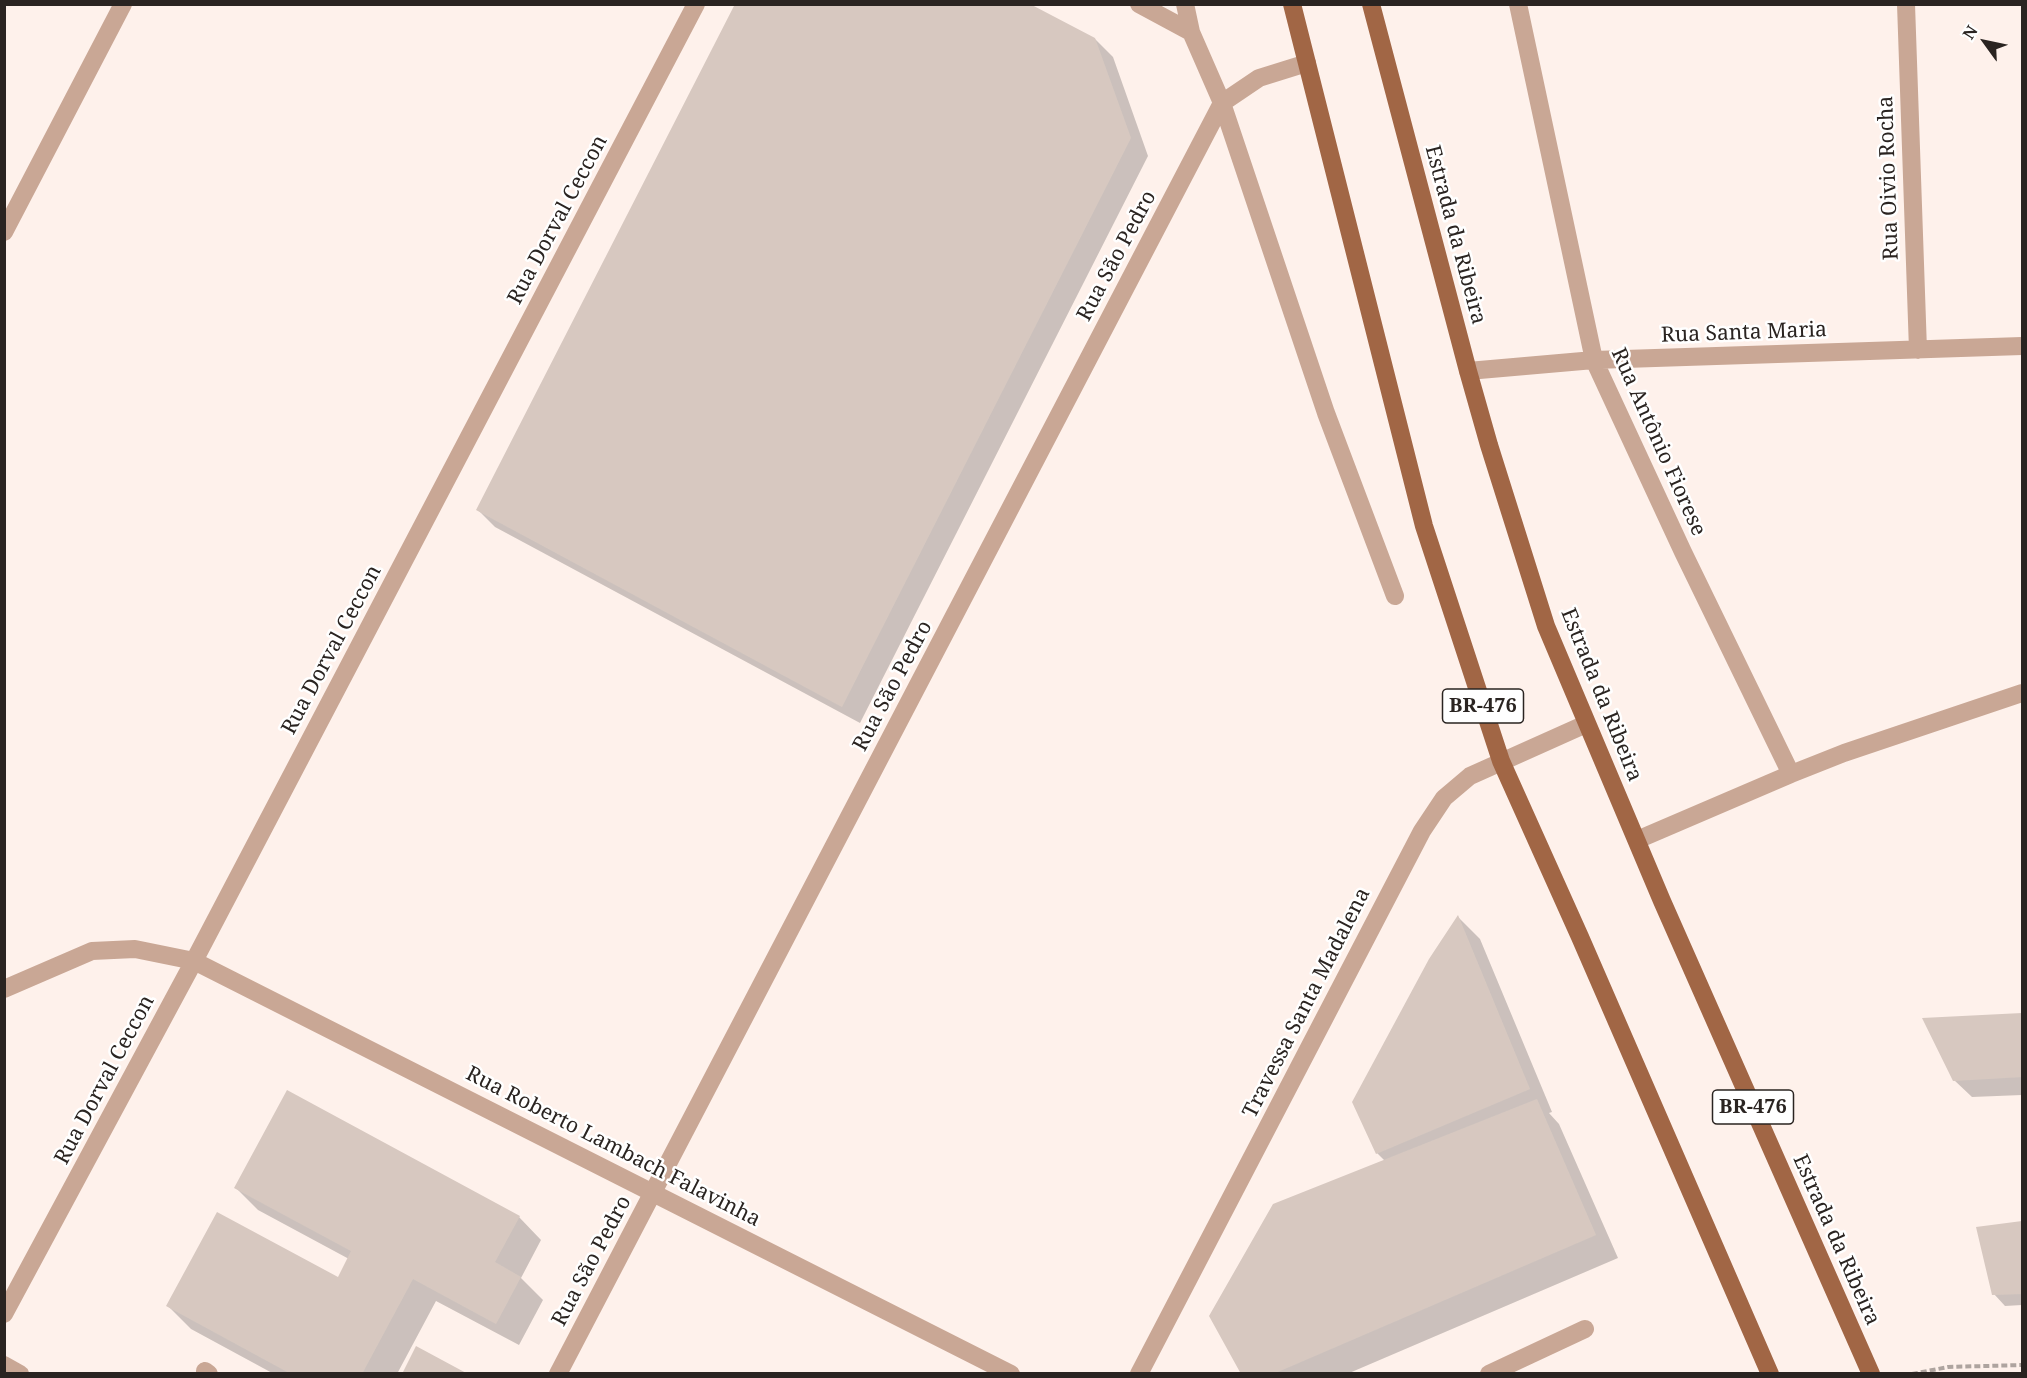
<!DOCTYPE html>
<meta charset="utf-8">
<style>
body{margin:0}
#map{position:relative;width:2027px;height:1378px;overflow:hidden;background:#fef1eb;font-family:"Noto Serif",serif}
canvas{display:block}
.frame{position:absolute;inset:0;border:6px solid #2a2421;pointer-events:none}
.north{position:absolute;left:1955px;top:12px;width:60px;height:60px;-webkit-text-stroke:4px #fff;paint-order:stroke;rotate:303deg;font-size:16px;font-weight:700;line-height:24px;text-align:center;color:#2a2421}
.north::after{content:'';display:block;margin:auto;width:21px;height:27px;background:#2a2421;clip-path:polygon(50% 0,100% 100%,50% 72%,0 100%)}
</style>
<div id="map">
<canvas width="2027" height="1378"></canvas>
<div class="frame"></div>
<div class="north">N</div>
</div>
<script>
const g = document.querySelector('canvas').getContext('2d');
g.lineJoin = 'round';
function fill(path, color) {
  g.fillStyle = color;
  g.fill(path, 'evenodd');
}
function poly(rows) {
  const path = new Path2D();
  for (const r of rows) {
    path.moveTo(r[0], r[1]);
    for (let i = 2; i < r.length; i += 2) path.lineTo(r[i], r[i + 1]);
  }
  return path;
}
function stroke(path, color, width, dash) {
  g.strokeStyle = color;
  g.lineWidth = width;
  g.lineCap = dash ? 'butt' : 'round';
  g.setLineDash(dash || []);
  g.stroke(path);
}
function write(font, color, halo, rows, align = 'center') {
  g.font = font + ' "Noto Serif",serif';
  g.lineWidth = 5;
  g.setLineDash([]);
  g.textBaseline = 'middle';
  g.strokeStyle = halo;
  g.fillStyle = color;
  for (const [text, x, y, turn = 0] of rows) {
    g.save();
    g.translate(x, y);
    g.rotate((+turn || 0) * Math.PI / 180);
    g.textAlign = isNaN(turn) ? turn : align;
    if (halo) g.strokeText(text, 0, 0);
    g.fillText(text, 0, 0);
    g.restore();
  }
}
fill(poly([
 [1095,39,1113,57,1148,156,860,723,495,527,478,510],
 [1458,917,1480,939,1552,1112,1549,1113,1559,1124,1618,1258,1347,1374,1242,1374,1385,1161,1377,1153],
 [2022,1015,2022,1095,1972,1097,1954,1080,1924,1019],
 [236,1188,519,1217,541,1240,521,1278,543,1300,519,1345,436,1301,397,1374,274,1374,191,1329,168,1306,338,1279,349,1259,258,1210],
 [2022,1222,2022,1305,2005,1306,1994,1294,1978,1228]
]), '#0003');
fill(poly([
 [735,4,1030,4,1095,38,1131,138,842,707,476,510],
 [1458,915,1530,1089,1376,1154,1352,1102,1429,959],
 [2022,1013,2022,1077,1953,1081,1922,1018],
 [287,1090,520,1216,495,1262,521,1277,496,1324,413,1279,362,1374,291,1374,166,1306,217,1212,338,1277,351,1251,234,1188],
 [1537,1099,1596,1235,1273,1374,1241,1374,1209,1316,1273,1204],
 [2022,1221,2022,1294,1992,1295,1976,1227],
 [416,1346,468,1374,402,1374]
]), '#d7c8c0');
stroke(poly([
 [1912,1374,1948,1367,2022,1365]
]), '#aea49f', 4, [6, 3]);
stroke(poly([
 [1139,4,1191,32,1222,103,1326,413,1395,596],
 [1185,4,1191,32],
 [1518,4,1594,360,1683,552,1791,774],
 [1906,4,1918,350],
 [4,232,123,4],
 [1468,371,1594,360,2022,346],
 [1637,840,1791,774,1844,753,2022,693],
 [4,989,92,951,135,949,194,961,1011,1374],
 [4,1314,194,961,696,4],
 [4,1365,20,1374],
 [205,1371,209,1374],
 [558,1374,1222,103,1259,78,1307,63],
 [1139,1374,1422,831,1444,798,1470,776,1586,724],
 [1489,1374,1585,1329]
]), '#c9a795', 18);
stroke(poly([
 [1292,4,1424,526,1501,761,1580,937,1770,1374],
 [1371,4,1468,371,1489,445,1546,626,1662,901,1871,1374]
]), '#a16645', 18);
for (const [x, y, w] of [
 [1483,706,81],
 [1753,1107,81]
]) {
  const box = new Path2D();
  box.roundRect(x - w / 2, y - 17, w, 34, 4.5);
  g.fillStyle = '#fff';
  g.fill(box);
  stroke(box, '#2a2421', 1.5);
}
write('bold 20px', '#2a2421', null, [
 ["BR-476",1483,706],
 ["BR-476",1753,1107]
]);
write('21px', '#2a2421', '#fff', [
 ["Rua Oivio Rocha",1889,178,-92],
 ["Rua Dorval Ceccon",558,220,-62],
 ["Estrada da Ribeira",1455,235,75],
 ["Rua São Pedro",1117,256,-62],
 ["Rua Santa Maria",1744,333,-2],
 ["Rua Antônio Fiorese",1658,442,66],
 ["Rua Dorval Ceccon",332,650,-62],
 ["Rua São Pedro",893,686,-62],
 ["Estrada da Ribeira",1601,695,68],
 ["Travessa Santa Madalena",1307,1003,-63],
 ["Rua Dorval Ceccon",105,1080,-62],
 ["Rua Roberto Lambach Falavinha",613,1147,27],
 ["Estrada da Ribeira",1836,1240,66],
 ["Rua São Pedro",592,1261,-62]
]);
</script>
